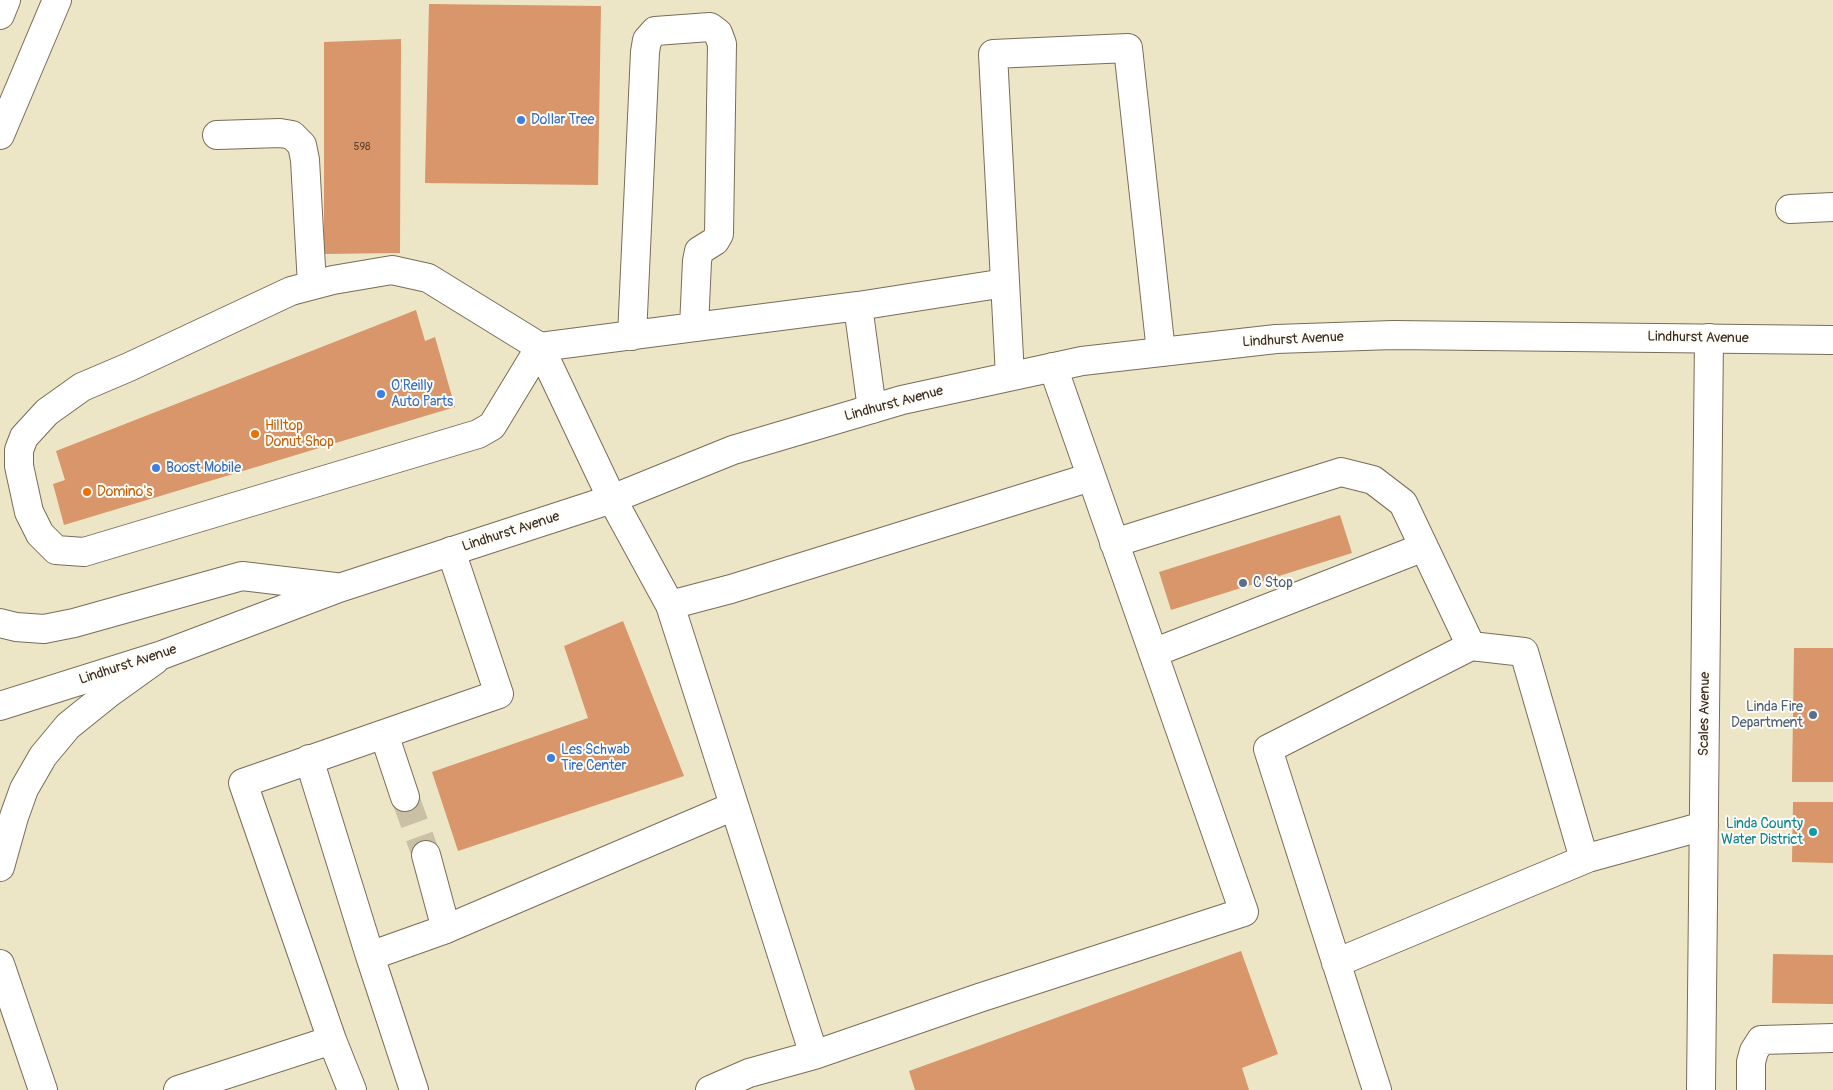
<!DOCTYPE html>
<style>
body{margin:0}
canvas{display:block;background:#ece6c7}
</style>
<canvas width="1833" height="1090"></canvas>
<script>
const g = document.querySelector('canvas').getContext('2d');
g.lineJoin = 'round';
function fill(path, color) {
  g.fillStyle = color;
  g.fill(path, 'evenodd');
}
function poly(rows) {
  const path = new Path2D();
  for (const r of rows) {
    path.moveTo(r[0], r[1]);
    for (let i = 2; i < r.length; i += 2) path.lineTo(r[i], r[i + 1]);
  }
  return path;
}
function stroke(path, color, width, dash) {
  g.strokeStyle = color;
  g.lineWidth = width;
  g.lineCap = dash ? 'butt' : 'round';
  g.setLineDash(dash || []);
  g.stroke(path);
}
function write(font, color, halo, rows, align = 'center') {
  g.font = font + ' Pangolin,sans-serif';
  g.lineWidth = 4;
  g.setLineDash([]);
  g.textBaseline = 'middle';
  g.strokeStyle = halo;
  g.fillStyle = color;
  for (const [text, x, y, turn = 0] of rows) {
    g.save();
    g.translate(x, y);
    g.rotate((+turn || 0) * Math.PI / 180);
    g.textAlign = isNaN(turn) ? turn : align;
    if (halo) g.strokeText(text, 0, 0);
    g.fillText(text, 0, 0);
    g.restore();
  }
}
fill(poly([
 [429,4,601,6,598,185,425,183],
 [401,39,400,253,324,254,324,42],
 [416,310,425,341,435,337,455,407,64,525,53,484,65,480,56,451],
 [1340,515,1352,553,1171,610,1159,572],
 [623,621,684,776,458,851,432,772,588,718,564,646],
 [1794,648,1833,648,1833,782,1792,782],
 [1793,802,1833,802,1833,863,1792,862],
 [1241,951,1278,1054,1242,1068,1249,1090,915,1090,909,1071],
 [1773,954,1833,955,1833,1004,1772,1003]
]), '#d8966a');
stroke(poly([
 [405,797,426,855]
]), '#c9c0a5', 28, [28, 14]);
const minor = poly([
 [217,135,280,133,292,135,302,145,305,160,312,285],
 [1790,209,1833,207],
 [858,306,1005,283],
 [632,336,645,52,647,40,655,31,710,27,718,33,722,44,719,234,715,241,699,251,697,261,694,327],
 [540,347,612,499,670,605,814,1055,979,998,1244,912,1053,367],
 [540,347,492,426,478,434,84,552,56,550,40,534,29,512,19,466,19,450,24,437,47,412,82,387,129,367,291,291,333,280,392,270,428,278,540,347,858,306,872,409],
 [1010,376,993,54,1128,48,1161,352],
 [1114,543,1341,472,1373,480,1403,503,1471,646],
 [670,605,731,589,1091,477],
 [1153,653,1424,547],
 [384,734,405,797],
 [309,759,370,956,446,929,734,806],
 [426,855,446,929],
 [0,867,14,817,24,789,43,756,68,726,109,693,155,660],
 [370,956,414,1090],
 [1336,963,1588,858],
 [0,964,43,1090],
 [332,1040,243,783,499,694,451,551],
 [178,1090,332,1040,352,1090],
 [710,1090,749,1073,814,1055],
 [1377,1090,1268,749,1471,646,1524,652,1584,859,1704,826],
 [1701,1090,1709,338],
 [1751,1090,1751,1062,1754,1051,1761,1040,1833,1038]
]);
const major = poly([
 [0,15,6,0],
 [0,135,57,0],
 [0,623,16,627,44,629,74,623,242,576,335,587],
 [0,706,162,655,339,588,612,499,733,450,902,400,1082,361,1276,339,1393,335,1833,340]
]);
stroke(minor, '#796c59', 30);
stroke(major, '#796c59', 30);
stroke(minor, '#fff', 28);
stroke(major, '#fff', 28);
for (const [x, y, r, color] of [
 [521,120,5,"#3f7fe0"],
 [381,394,5,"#3f7fe0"],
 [255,434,5,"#e8710a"],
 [156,468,5,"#3f7fe0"],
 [87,492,5,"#e8710a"],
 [1243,583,5,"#5c6f8a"],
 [1813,715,5,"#5c6f8a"],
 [551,758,5,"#3f7fe0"],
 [1813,832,5,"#0f9aa8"]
]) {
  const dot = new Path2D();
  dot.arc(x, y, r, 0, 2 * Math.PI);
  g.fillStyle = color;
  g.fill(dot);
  stroke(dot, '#fdfcf7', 2);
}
write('11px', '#624531', null, [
 ["598",362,147]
]);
write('14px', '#366cbe', '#fdfcf7', [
 ["Dollar Tree",531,120],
 ["O'Reilly",391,386],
 ["Auto Parts",391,402],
 ["Boost Mobile",166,468],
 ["Les Schwab",561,750],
 ["Tire Center",561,766]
], 'left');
write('14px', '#3b2a1e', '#fdfcf7', [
 ["Lindhurst Avenue",1698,338,1],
 ["Lindhurst Avenue",1293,340,-3],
 ["Lindhurst Avenue",894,404,-15],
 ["Lindhurst Avenue",511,532,-18],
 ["Lindhurst Avenue",128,665,-18],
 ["Scales Avenue",1705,714,-89]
]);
write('14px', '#c56008', '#fdfcf7', [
 ["Hilltop",265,426],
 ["Donut Shop",265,442],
 ["Domino's",97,492]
], 'left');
write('14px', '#4e5e75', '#fdfcf7', [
 ["C Stop",1253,583],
 ["Linda Fire",1803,707,"right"],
 ["Department",1803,723,"right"]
], 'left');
write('14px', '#0d838f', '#fdfcf7', [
 ["Linda County",1803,824],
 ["Water District",1803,840]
], 'right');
</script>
